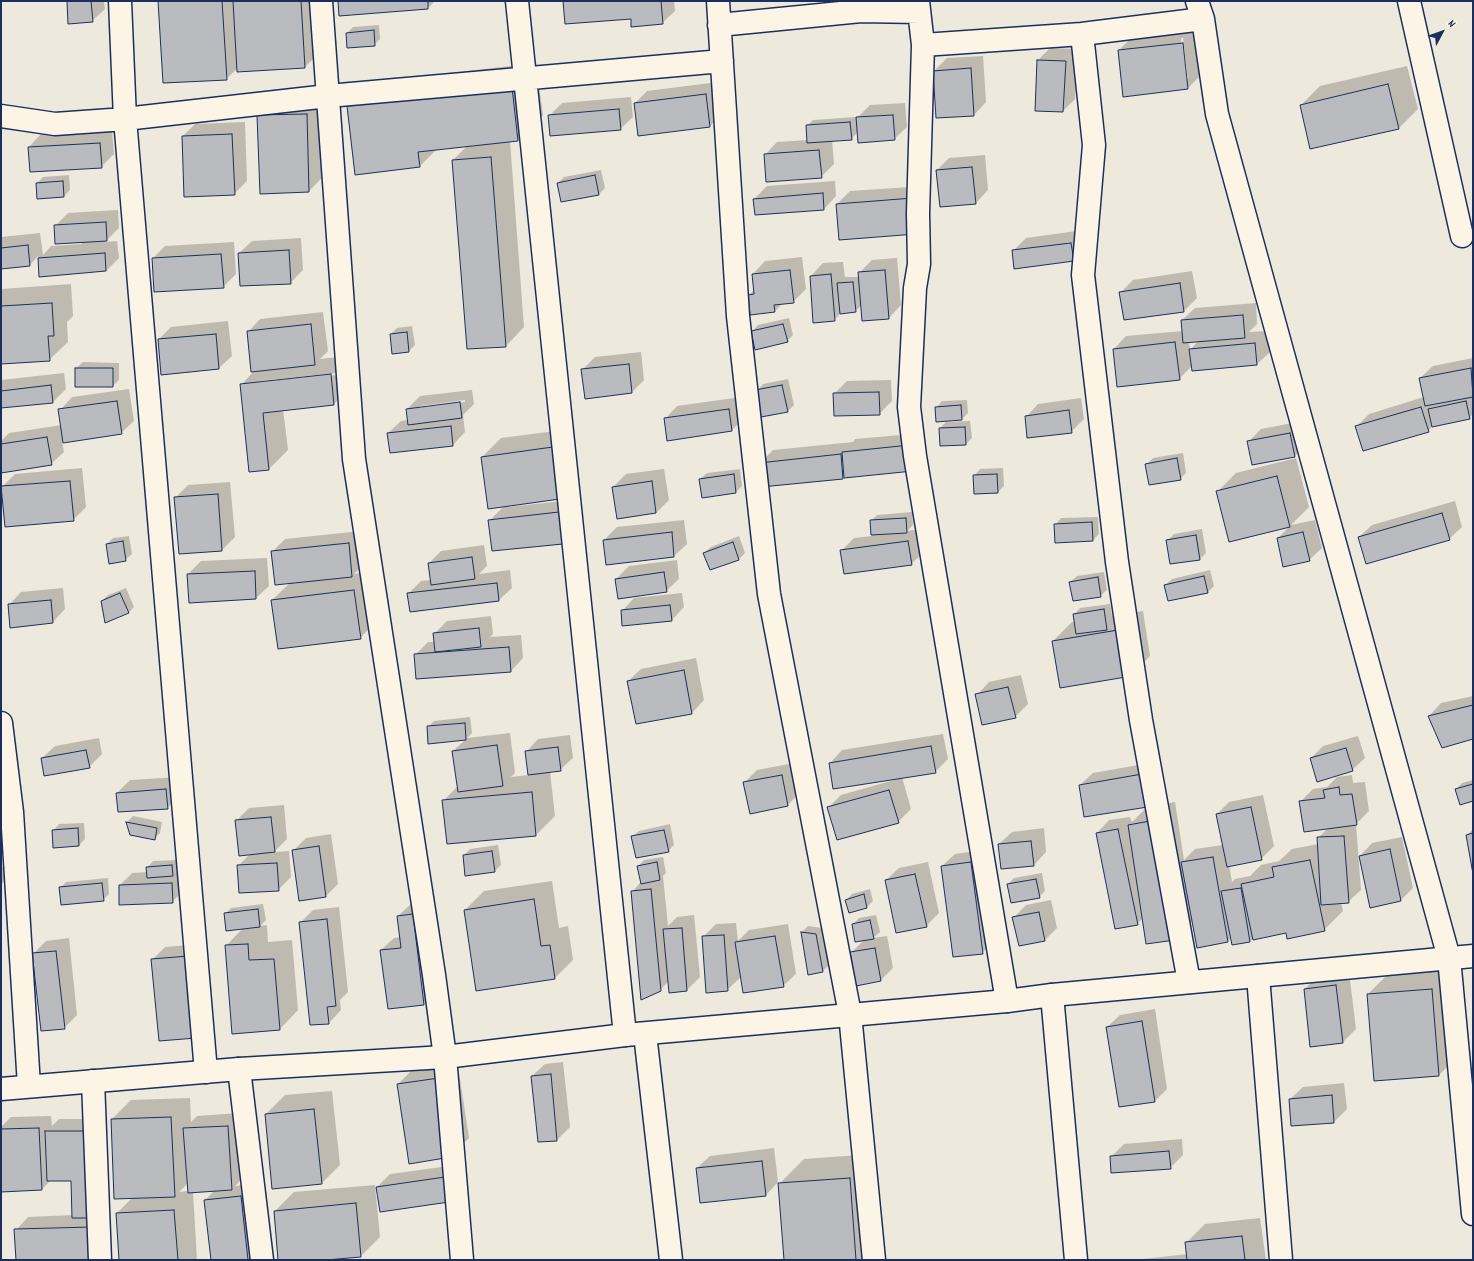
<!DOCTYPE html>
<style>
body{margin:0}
#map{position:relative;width:1474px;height:1261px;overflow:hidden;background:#eee9dd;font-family:Dekko,sans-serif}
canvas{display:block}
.frame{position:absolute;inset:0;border:2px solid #1b2f5e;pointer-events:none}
.north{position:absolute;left:1422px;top:12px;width:40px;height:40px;-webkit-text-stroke:3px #fcf5e5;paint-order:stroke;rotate:49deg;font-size:11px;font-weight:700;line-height:16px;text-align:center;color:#1b2f5e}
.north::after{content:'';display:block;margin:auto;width:14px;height:18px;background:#1b2f5e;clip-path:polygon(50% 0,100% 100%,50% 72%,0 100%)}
</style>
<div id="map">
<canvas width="1474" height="1261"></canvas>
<div class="frame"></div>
<div class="north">N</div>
</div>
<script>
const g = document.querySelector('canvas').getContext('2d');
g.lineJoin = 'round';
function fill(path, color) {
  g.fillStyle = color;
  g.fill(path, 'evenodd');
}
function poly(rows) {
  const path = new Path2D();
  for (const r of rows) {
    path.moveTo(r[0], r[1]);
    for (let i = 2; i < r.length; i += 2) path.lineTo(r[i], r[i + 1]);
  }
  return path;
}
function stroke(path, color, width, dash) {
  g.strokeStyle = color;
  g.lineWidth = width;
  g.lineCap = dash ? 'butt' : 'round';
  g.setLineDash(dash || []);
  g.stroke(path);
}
fill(poly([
 [68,1,104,1,105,9,92,21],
 [159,1,321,1,324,48,305,67,238,71,238,68,226,79],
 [339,1,435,1,428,8],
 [564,1,674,1,675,11,662,23,632,18],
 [379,25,380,39,374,45,347,33,353,27],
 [1195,31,1200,76,1188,88,1119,50,1131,38],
 [1181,38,1183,38,1188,79,1186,79],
 [1050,48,1078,49,1075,99,1063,111,1038,60],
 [983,56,986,102,974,115,934,71,947,58],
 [536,63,543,115,518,140,510,141,524,327,506,346,453,160,467,146,437,149,420,166,348,107,373,82],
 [1407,66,1418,109,1399,128,1301,105,1320,86],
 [718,82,722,114,710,126,635,103,647,91],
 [325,95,328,172,309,191,258,116,277,97],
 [631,97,633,117,620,129,549,116,562,103],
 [905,103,907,127,894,139,858,132,851,139,832,140,834,164,821,177,765,155,777,142,808,140,807,126,813,120,856,117,856,119,870,105],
 [245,122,247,181,234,194,183,136,195,124],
 [112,131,114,154,101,167,29,147,41,134],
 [985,155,988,190,976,203,937,170,949,158],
 [601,170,605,188,599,194,558,183,564,177],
 [69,175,70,190,64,196,37,183,43,177],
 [835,181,836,196,824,209,754,199,767,186],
 [926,186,929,220,837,204,850,191],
 [118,210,119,228,105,242,117,241,119,258,106,271,40,276,38,256,30,265,1,268,1,237,40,233,43,255,51,246,82,244,82,242,55,226,68,213],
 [1084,230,1073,260,1013,251,1026,238],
 [301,238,303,270,290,283,239,253,252,241],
 [234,242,236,274,223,287,153,258,165,246],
 [802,257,806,289,793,302,783,303,775,311,749,295,754,290,753,274,765,261],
 [897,258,901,305,889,318,862,305,855,311,842,312,834,320,811,276,823,263,843,262,845,277,859,277,859,273,872,260],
 [1192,271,1197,298,1184,311,1124,319,1120,293,1133,280],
 [71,284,73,316,67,322,68,342,49,360,1,363,1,289],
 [1256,303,1257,324,1249,332,1268,331,1270,352,1257,364,1192,366,1179,379,1114,349,1126,336,1183,331,1182,320,1195,308],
 [1199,340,1190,350,1189,341],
 [323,312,328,351,320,359,349,356,353,385,334,404,283,409,288,450,269,469,250,471,241,385,255,370,248,332,260,319],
 [336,373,336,375,260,383,260,381],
 [789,318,793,335,787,341,752,332,758,325],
 [228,321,232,356,219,368,162,374,159,339,171,327],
 [412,326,415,345,409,351,391,334,397,328],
 [641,352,644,380,632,392,582,370,595,357],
 [1473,358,1473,414,1469,418,1433,426,1428,431,1356,427,1369,414,1424,397,1420,378,1433,366],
 [83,362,119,363,119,380,113,386,76,368],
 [64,373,66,389,53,402,1,407,1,380],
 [788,379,794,405,788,411,757,391,763,384],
 [891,380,892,401,879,414,834,394,847,381],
 [129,389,134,421,121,433,62,442,64,452,51,464,1,472,1,441,9,433,62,425,60,410,72,397],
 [472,390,474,404,463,415,465,432,453,445,388,433,401,421,408,420,407,409,420,396],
 [465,400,465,402,420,408,420,406],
 [741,397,744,418,732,430,665,419,677,406],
 [1081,398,1084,419,1071,432,1026,417,1038,404],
 [967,400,968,413,962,419,936,408,942,401],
 [970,421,972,438,966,444,940,428,946,422],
 [1303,421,1307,443,1295,456,1248,442,1261,429],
 [571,429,578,479,559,498,508,505,508,507,572,500,575,530,490,520,504,506,482,457,501,438],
 [923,433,926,458,845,475,842,478,760,463,773,450,853,442,855,439],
 [1183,453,1186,473,1180,479,1147,464,1153,458],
 [1296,458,1309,507,1291,525,1315,520,1322,548,1309,560,1278,538,1290,526,1217,492,1236,473],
 [82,468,86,507,73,520,2,487,15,474],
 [1003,468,1004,486,998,492,974,476,980,469],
 [664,469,669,500,656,513,613,487,626,474],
 [740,469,742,486,736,492,700,479,707,473],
 [230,482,235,537,222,550,180,553,176,497,188,485],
 [1455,501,1462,527,1449,539,1359,537,1372,525],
 [912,512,913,525,907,531,921,529,924,552,911,564,841,551,854,538,872,536,871,521,877,515],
 [1098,517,1099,534,1093,540,1056,542,1055,525,1061,518],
 [684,520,687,544,674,556,607,564,604,540,617,527],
 [1202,529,1206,553,1200,559,1168,540,1174,534],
 [361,531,365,563,354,574,373,571,379,619,360,638,272,600,290,583,272,552,285,539],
 [129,536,132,554,125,560,107,544,113,538],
 [739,536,745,553,739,559,710,569,704,553,711,547],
 [484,545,487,566,479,574,510,570,512,588,499,600,410,611,408,594,421,581,431,580,429,563,441,551],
 [267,558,269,586,256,598,190,601,188,574,201,561],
 [677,560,679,579,666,591,616,579,629,566],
 [1210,570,1214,586,1208,592,1169,600,1165,585,1172,579],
 [1104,572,1107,590,1100,596,1070,582,1077,576],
 [63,588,65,609,53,622,9,605,21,592],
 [126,588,134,607,128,613,102,601,108,595],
 [682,593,684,607,672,620,622,611,634,598],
 [1110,604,1112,616,1143,611,1150,656,1131,675,1053,641,1072,622,1075,622,1074,615,1080,608],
 [491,616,493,634,490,637,521,635,523,658,511,671,415,655,428,642,435,642,434,634,447,621],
 [696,658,704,700,692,713,628,681,641,669],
 [1021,675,1028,704,1015,717,977,695,989,682],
 [1473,696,1473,738,1429,716,1441,703],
 [470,717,472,733,467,738,510,733,515,773,511,777,529,775,526,752,538,739,570,735,573,758,560,770,550,772,555,816,536,835,443,801,458,786,453,751,465,740,428,727,434,721],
 [943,734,948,759,935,772,902,777,911,809,898,822,829,807,841,795,894,780,830,763,842,750],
 [1358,736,1365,758,1352,770,1311,758,1323,746],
 [99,738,102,754,89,767,42,758,55,746],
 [1161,761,1166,793,1153,806,1175,802,1184,860,1195,849,1223,845,1217,814,1229,802,1263,795,1274,846,1261,859,1229,865,1232,882,1235,879,1250,876,1261,865,1279,861,1292,849,1318,844,1318,838,1328,828,1300,802,1313,789,1327,787,1337,777,1352,775,1353,783,1365,782,1369,811,1356,824,1361,890,1348,902,1341,902,1343,911,1324,930,1287,932,1254,938,1250,941,1232,944,1231,938,1228,941,1193,921,1175,939,1143,918,1137,924,1097,833,1109,820,1130,817,1132,822,1148,806,1080,785,1093,773],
 [794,763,800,792,788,805,744,783,757,770],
 [179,777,180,795,167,808,117,793,130,780],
 [1473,780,1473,800,1456,789,1462,783],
 [284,805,287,839,274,852,289,851,291,877,278,890,238,866,250,854,236,821,249,808],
 [133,816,162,822,160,833,154,839,130,834,127,822],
 [84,823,85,839,79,845,53,831,59,824],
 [670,824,674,845,668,851,632,837,639,831],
 [1044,828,1046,852,1034,865,999,844,1012,832],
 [1473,829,1473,868,1467,835],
 [331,834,338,884,325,897,293,851,306,838],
 [1402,837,1413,888,1401,900,1360,856,1372,843],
 [498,845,501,865,495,871,466,875,464,855,470,849],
 [983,850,995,940,982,953,942,866,955,854],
 [663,857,666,873,663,876,668,926,677,917,694,915,700,977,687,990,670,992,669,981,660,990,632,892,641,882,638,866,644,860],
 [178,860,178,869,176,871,184,871,185,889,172,902,120,885,132,873,148,872,147,868,153,861],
 [928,862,939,913,926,926,886,880,899,868],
 [1,867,3,867,5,881,1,884],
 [1042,873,1045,891,1039,897,1008,884,1014,878],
 [108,878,109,894,103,900,60,888,66,882],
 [552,881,559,928,568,926,573,960,554,979,465,910,484,891],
 [870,889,873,901,867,907,850,912,846,900,852,894],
 [1051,900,1057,928,1045,940,1014,917,1026,905],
 [425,902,436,991,424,1004,381,950,394,938,401,937,398,916,411,904],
 [263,904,266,920,260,926,267,925,268,942,292,940,298,1010,280,1029,226,946,243,928,225,914,231,908],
 [339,907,348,992,340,1000,341,1010,329,1023,300,923,313,910],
 [876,915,880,932,873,938,887,936,893,968,881,980,851,953,864,940,853,924,859,918],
 [736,923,738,941,749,930,788,924,796,974,783,986,742,976,727,990,703,937,716,924],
 [808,926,822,928,829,965,823,971,809,973,802,932],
 [69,938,77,1015,64,1028,33,954,46,941],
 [201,944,208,1024,152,960,165,947],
 [1451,970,1458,1056,1439,1075,1368,994,1387,975],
 [1349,972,1356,1029,1343,1042,1311,1046,1305,989,1317,976],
 [1155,1009,1167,1089,1155,1101,1107,1027,1120,1015],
 [457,1059,469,1138,450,1157,398,1084,417,1065],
 [563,1062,570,1127,557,1140,538,1141,532,1076,545,1064],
 [1344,1083,1347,1109,1334,1122,1292,1125,1290,1099,1303,1087],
 [332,1091,340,1165,321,1184,266,1114,285,1095],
 [190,1098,191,1122,197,1116,240,1113,245,1176,235,1186,253,1184,261,1260,212,1260,205,1200,215,1190,193,1192,197,1260,120,1260,117,1213,132,1198,112,1119,131,1100],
 [188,1183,188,1191,179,1192],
 [51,1116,52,1126,59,1119,103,1119,105,1248,17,1260,16,1230,28,1217,73,1215,72,1180,51,1180,42,1189,1,1191,1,1127,11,1117],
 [1182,1139,1183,1155,1170,1168,1111,1157,1124,1144],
 [774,1148,778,1182,766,1195,697,1168,710,1156],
 [874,1154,883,1260,785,1260,779,1184,804,1159],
 [464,1164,468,1187,455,1200,377,1187,390,1174],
 [375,1185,380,1237,361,1256,314,1260,279,1260,275,1211,294,1192],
 [1260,1218,1266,1260,1134,1260,1188,1254,1186,1243,1205,1224]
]), '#0003');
const building = poly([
 [67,1,91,1,93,22,68,24,67,1],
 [158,1,222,1,227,80,163,83,158,1],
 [233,1,301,1,305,68,237,72,233,1],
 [338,1,428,1,428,9,339,16,338,1],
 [563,1,661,1,663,24,631,27,631,19,565,24,563,1],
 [374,30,375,46,347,48,346,33,374,30],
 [1183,43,1188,89,1123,97,1118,50,1183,43],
 [1037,60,1066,61,1063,112,1035,111,1037,60],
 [971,68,974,116,936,118,933,71,971,68],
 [1388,84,1399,129,1310,149,1300,105,1388,84],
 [512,87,518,141,418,152,420,167,355,175,347,106,512,87],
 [706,94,710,127,638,136,634,103,706,94],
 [619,109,621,130,550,136,548,115,619,109],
 [307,114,309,192,260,194,257,115,307,114],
 [893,115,895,140,858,143,856,117,893,115],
 [850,122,852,140,807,143,806,125,850,122],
 [232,134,235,195,184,197,182,136,232,134],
 [100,143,102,168,30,172,28,147,100,143],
 [819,150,822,178,766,182,764,154,819,150],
 [491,157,506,347,467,349,452,160,491,157],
 [972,167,976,204,940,207,936,170,972,167],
 [595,175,599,195,561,202,557,183,595,175],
 [63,181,64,197,37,199,36,183,63,181],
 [823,193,824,210,755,215,753,199,823,193],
 [913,198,916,234,839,240,836,204,913,198],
 [106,222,107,241,55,244,54,225,106,222],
 [1071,243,1074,261,1014,269,1012,250,1071,243],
 [28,245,30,266,1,269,1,248,28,245],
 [289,250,291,284,240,286,238,253,289,250],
 [105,253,106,271,39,277,38,258,105,253],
 [221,254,224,288,154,292,152,258,221,254],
 [790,270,794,303,774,305,775,312,750,315,748,295,754,294,752,274,790,270],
 [885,270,889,319,862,321,858,272,885,270],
 [831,274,835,321,813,323,810,276,831,274],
 [853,282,856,312,840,314,837,283,853,282],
 [1180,283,1184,312,1124,320,1119,292,1180,283],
 [52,303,54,336,48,336,50,361,1,364,1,306,52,303],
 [1243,315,1245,338,1183,343,1181,320,1243,315],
 [311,324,315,365,251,372,247,331,311,324],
 [783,324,788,342,755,350,751,331,783,324],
 [407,332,409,352,392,354,390,334,407,332],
 [216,334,219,369,161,375,158,339,216,334],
 [1175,342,1180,380,1117,387,1113,349,1175,342],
 [1255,343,1257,365,1192,371,1189,349,1255,343],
 [629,364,632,393,585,399,581,369,629,364],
 [75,368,113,368,113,387,75,387,75,368],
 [1471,368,1473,397,1425,406,1419,378,1471,368],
 [331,374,334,405,263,413,269,470,249,472,240,384,331,374],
 [51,385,53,403,1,408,1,391,51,385],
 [782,385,788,412,761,417,755,390,782,385],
 [879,392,880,415,834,416,833,393,879,392],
 [117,401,122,434,63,443,58,409,117,401],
 [1466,401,1470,419,1432,427,1428,409,1466,401],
 [460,402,462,418,408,425,406,409,460,402],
 [961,405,962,420,936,422,935,407,961,405],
 [1421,407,1429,432,1363,451,1355,426,1421,407],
 [729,409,732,431,667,441,664,418,729,409],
 [1069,410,1072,433,1027,438,1025,416,1069,410],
 [451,426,453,446,390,453,387,433,451,426],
 [965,427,966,445,940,446,939,428,965,427],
 [1290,433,1295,457,1252,465,1247,441,1290,433],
 [47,437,52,465,1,473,1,444,47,437],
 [910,445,913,471,844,478,842,452,910,445],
 [553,447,560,499,488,509,481,457,553,447],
 [841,454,843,479,761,487,759,463,841,454],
 [1177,458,1181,480,1149,485,1145,464,1177,458],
 [734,474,736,493,702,498,699,479,734,474],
 [997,474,998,493,974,494,973,475,997,474],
 [1277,476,1290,527,1229,542,1216,491,1277,476],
 [70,481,74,521,5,527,1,486,70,481],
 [652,481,656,513,617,519,612,487,652,481],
 [218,494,222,551,179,554,174,497,218,494],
 [559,512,563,544,492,551,488,520,559,512],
 [1442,513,1450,540,1366,564,1358,537,1442,513],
 [906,518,907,533,871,535,870,520,906,518],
 [1092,522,1093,541,1055,543,1054,524,1092,522],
 [672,532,674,557,606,565,603,540,672,532],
 [1303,532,1310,561,1283,567,1277,538,1303,532],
 [1196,535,1200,560,1170,564,1166,540,1196,535],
 [123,541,126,561,109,564,106,544,123,541],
 [908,541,912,565,844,574,840,550,908,541],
 [733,542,739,560,710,570,703,553,733,542],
 [349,543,352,577,275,585,271,551,349,543],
 [472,557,475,579,431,585,428,563,472,557],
 [255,571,256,599,189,603,187,574,255,571],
 [664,572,667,592,618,599,615,579,664,572],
 [1204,576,1208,593,1168,601,1164,585,1204,576],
 [1098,577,1101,597,1073,601,1069,582,1098,577],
 [497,583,499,601,410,612,407,593,497,583],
 [354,590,361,639,278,649,271,600,354,590],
 [120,593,129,613,105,623,101,601,120,593],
 [51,600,53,623,10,628,8,604,51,600],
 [670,605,672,621,622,626,621,610,670,605],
 [1104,609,1107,630,1076,634,1073,614,1104,609],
 [479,628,481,647,435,652,433,633,479,628],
 [1124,629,1132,676,1060,688,1052,641,1124,629],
 [509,647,511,672,416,679,414,654,509,647],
 [684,670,692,714,636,724,627,681,684,670],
 [1008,687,1016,718,982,725,975,694,1008,687],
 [1473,705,1473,739,1442,748,1428,716,1473,705],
 [465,723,466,740,428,744,427,726,465,723],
 [497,745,503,786,458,792,452,751,497,745],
 [931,746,936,773,833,789,829,763,931,746],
 [558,747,561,771,528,775,525,751,558,747],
 [1346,748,1353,771,1317,782,1310,758,1346,748],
 [86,750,90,768,44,776,41,758,86,750],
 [1148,773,1154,806,1084,817,1079,785,1148,773],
 [782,775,788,806,750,814,743,782,782,775],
 [1473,784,1473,801,1460,805,1455,789,1473,784],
 [1339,787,1340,795,1352,794,1357,825,1304,832,1299,801,1325,798,1323,790,1339,787],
 [166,789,168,809,118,812,116,793,166,789],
 [889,790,899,823,837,840,827,807,889,790],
 [532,792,536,836,447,844,442,800,532,792],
 [1251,807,1262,860,1227,867,1216,814,1251,807],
 [271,817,275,852,239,856,235,820,271,817],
 [1156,820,1175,940,1146,944,1128,825,1156,820],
 [126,822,157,828,155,840,130,835,126,822],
 [78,828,79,846,53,848,52,830,78,828],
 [1118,829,1138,925,1115,929,1096,833,1118,829],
 [664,830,669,852,636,858,631,836,664,830],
 [1473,833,1473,874,1466,835,1473,833],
 [1344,836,1349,903,1321,905,1317,837,1344,836],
 [1031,841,1034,866,1001,869,998,844,1031,841],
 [319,846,326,897,299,901,292,850,319,846],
 [1390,849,1401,901,1370,908,1359,856,1390,849],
 [492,851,495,872,465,876,463,855,492,851],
 [1213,857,1228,942,1197,948,1181,862,1213,857],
 [1310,860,1325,931,1287,939,1286,933,1253,940,1241,884,1274,877,1272,867,1310,860],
 [657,862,660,880,641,884,637,866,657,862],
 [971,862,983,954,953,957,941,866,971,862],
 [277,863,279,891,239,893,237,865,277,863],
 [172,865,173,876,147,878,146,867,172,865],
 [915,874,927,927,896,933,885,880,915,874],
 [1036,879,1040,898,1011,903,1007,884,1036,879],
 [102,883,104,901,61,905,59,887,102,883],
 [172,883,173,903,119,905,119,885,172,883],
 [1241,888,1250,942,1232,945,1221,891,1241,888],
 [651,889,661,991,641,1000,631,891,651,889],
 [864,894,867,908,849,913,845,900,864,894],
 [534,899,541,946,550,945,555,979,476,991,464,910,534,899],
 [258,909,260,927,226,931,224,913,258,909],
 [1039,912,1045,941,1019,946,1012,917,1039,912],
 [413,914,424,1005,388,1009,380,950,401,948,397,916,413,914],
 [327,919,336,1006,327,1007,329,1024,310,1025,299,922,327,919],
 [870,920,874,939,855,942,852,924,870,920],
 [682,928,687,991,669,993,663,929,682,928],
 [801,932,816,934,823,972,808,975,801,932],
 [724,935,728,991,706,993,702,936,724,935],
 [775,936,784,987,743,993,735,942,775,936],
 [248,944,249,960,274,959,280,1030,232,1034,225,945,248,944],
 [875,948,881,981,856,986,850,952,875,948],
 [56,951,65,1029,41,1031,32,953,56,951],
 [189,956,196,1038,159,1041,151,959,189,956],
 [1336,985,1343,1043,1310,1047,1304,989,1336,985],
 [1432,989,1439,1076,1374,1081,1367,994,1432,989],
 [1142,1021,1155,1102,1119,1107,1106,1027,1142,1021],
 [551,1074,557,1141,538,1142,531,1076,551,1074],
 [439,1078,451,1157,409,1164,397,1084,439,1078],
 [1332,1095,1334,1123,1291,1126,1289,1099,1332,1095],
 [314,1109,322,1184,272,1189,265,1114,314,1109],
 [171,1117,175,1197,114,1199,111,1119,171,1117],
 [228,1126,232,1190,188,1193,183,1128,228,1126],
 [39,1128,42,1190,1,1192,1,1129,39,1128],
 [45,1131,91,1131,92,1218,72,1218,71,1181,47,1181,45,1131],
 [1169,1151,1171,1169,1111,1173,1110,1156,1169,1151],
 [762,1161,766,1196,700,1203,696,1168,762,1161],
 [452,1176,456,1201,380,1212,376,1187,452,1176],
 [850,1178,856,1260,784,1260,778,1183,850,1178],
 [241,1196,248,1260,211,1260,204,1200,241,1196],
 [356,1203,361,1257,326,1260,278,1260,274,1211,356,1203],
 [174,1210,178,1260,119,1260,116,1213,174,1210],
 [92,1227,93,1260,16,1260,14,1229,92,1227],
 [1242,1236,1245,1260,1187,1260,1185,1242,1242,1236]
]);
fill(building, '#babbbe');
stroke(building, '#1b2f5e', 1);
const minor = poly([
 [120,1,125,119,206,1072],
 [321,1,354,459,434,975,445,1057,462,1260],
 [517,1,625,1035],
 [718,1,738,316,769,594,850,1014,874,1260],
 [918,1,923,45,918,213,919,264,915,288,909,407,915,456,1007,1001],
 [1197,1,1203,19,1217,114,1449,958,1473,1214],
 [1409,1,1462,236],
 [719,25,861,11,919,12],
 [1082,34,1094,145,1083,275,1117,562,1141,720,1189,982],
 [923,45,1082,34,1203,19],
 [1,116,55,124,125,119,328,96,722,61],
 [1,723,12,812,29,1086],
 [1258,976,1281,1260],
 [1052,995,1076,1260],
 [645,1034,671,1260],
 [239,1069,262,1260],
 [93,1081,100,1260]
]);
const tertiary = poly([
 [1,1089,239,1069,445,1057,625,1035,1007,1001,1052,995,1473,956]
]);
stroke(minor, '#1b2f5e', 25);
stroke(tertiary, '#1b2f5e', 25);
stroke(minor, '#fcf5e5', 22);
stroke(tertiary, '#fcf5e5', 22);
</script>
